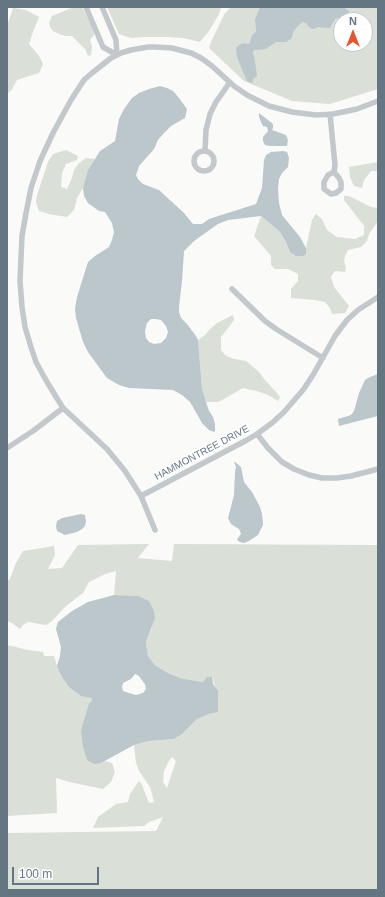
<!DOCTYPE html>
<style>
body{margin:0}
#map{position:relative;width:385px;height:897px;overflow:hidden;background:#fafaf8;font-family:Arial,sans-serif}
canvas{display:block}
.frame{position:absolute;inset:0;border:8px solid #657683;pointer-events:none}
.north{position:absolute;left:333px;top:12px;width:40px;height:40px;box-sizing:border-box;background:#fff;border:1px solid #c1c8cd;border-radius:50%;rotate:0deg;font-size:11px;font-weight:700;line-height:16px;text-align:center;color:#657683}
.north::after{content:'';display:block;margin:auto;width:14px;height:18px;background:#e4572e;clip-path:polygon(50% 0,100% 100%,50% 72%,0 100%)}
.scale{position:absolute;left:12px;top:867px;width:87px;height:18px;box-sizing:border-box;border:2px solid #657683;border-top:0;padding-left:5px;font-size:12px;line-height:14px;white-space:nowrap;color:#657683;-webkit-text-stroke:3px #fff;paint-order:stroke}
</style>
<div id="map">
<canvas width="385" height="897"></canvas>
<div class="frame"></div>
<div class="north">N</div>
<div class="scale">100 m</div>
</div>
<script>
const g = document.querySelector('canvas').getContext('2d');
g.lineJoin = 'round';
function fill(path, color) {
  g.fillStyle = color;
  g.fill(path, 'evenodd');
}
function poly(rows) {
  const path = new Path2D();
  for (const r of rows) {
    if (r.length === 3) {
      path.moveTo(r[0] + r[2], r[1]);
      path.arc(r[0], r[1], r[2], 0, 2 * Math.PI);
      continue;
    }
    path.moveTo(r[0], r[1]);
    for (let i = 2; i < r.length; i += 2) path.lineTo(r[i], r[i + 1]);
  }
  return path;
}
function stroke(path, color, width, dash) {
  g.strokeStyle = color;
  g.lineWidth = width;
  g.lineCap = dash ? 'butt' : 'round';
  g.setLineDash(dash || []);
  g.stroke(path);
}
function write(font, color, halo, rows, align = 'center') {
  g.font = font + ' Arial,sans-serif';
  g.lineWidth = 4;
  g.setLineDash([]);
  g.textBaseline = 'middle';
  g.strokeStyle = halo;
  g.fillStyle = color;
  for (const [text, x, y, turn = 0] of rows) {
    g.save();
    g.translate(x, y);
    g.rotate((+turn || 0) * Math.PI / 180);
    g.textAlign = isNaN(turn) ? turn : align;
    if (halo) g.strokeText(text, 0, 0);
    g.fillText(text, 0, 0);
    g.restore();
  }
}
fill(poly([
 [74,7,82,7,93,28,94,35,90,40,92,47,91,55,88,56,85,49,72,36,66,36,59,34,53,31,50,27,49,23,52,16],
 [107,7,221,7,219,14,209,31,200,42,183,38,168,37,145,37,131,38,119,34],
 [231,7,378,7,378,89,330,104,292,101,244,81,209,48,211,42,225,13],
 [341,20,365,20,365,44,341,44],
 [13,8,26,10,39,17,33,32,29,44,39,56,43,64,39,73,17,80,11,91,7,93,7,26],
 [66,150,78,156,77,160,66,164,62,173,61,187,67,189,72,178,74,170,79,163,86,158,95,159,88,170,85,180,83,188,77,198,74,210,67,217,49,214,39,211,36,202,37,195,48,162,53,154],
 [378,162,378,171,371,171,364,180,362,188,354,186,350,177,349,167],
 [344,196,349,196,371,207,378,208,378,221,369,234,367,241,361,247,348,250,345,256,344,261,346,268,345,272,335,271,331,277,334,287,349,306,345,313,332,314,330,308,325,302,314,300,291,298,291,289,298,281,298,274,288,269,275,269,271,265,271,256,254,236,261,216,280,232,285,240,290,252,306,254,306,248,312,220,316,214,322,219,327,230,337,237,355,239,364,235,364,226,344,200],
 [233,315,234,320,228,328,221,337,221,350,226,356,234,359,246,361,259,372,264,379,276,392,280,397,278,401,268,395,257,391,243,388,224,399,218,402,206,402,202,388,198,340,205,335,210,329,217,323],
 [149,544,138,558,172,561,174,544,378,545,378,890,7,890,7,833,156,831,163,817,149,822,144,826,93,828,98,817,116,804,128,802,130,794,139,781,142,785,149,803,154,802,150,787,139,771,136,763,134,745,149,741,174,739,182,734,197,719,209,714,217,712,216,689,212,677,202,682,180,678,168,673,155,665,148,656,146,642,152,627,138,596,114,595,116,571,105,574,89,582,83,593,66,606,52,621,46,625,28,622,23,625,20,629,12,623,7,621,7,581,10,579,16,563,23,551,54,546,55,555,48,569,62,568,78,545],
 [172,757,176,761,167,788,163,782,164,771,169,761],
 [7,645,16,647,27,650,43,652,44,656,54,656,57,666,92,697,101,763,105,761,112,763,115,772,111,782,103,789,69,782,56,778,57,813,7,816]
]), '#dadfd7');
fill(poly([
 [260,7,343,7,349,11,350,20,342,20,337,18,335,19,330,28,318,27,314,29,310,28,306,23,302,22,296,28,293,32,292,38,286,42,276,42,266,49,255,50,253,51,253,53,255,61,257,76,253,79,253,82,251,83,247,81,246,79,237,57,236,48,238,46,241,44,244,43,248,44,250,43,252,35,256,32,256,29,255,20],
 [160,86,167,88,173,91,179,98,187,109,185,118,171,126,164,133,158,140,154,149,139,166,136,175,138,179,143,184,159,190,184,213,193,224,202,224,209,219,256,204,262,188,264,160,266,155,271,152,283,151,287,152,289,158,288,167,282,173,279,179,278,189,279,203,282,215,300,237,306,248,306,254,303,256,296,256,290,252,285,240,280,232,261,216,228,220,218,224,194,241,184,251,182,281,179,307,179,312,181,318,187,324,196,336,198,340,202,388,206,402,209,411,213,417,215,424,215,431,214,432,209,430,202,423,190,402,182,395,173,390,129,388,119,385,107,378,88,352,83,342,76,318,75,309,77,297,88,262,95,256,109,247,112,240,114,232,112,223,105,212,99,211,88,203,84,196,83,188,85,180,88,170,100,151,115,141,119,119,124,109,132,98,139,93,149,89],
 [151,319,156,319,161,320,166,326,168,332,166,338,161,343,154,344,149,342,146,338,145,331,147,323],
 [259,113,273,124,273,128,272,130,286,135,288,140,287,146,270,146,265,145,263,141,263,137,268,131,267,127,263,126,261,122,259,117],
 [378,374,378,416,339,426,338,419,351,415,354,411,359,393,365,380,370,377],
 [234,462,235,462,241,467,244,482,252,492,260,507,262,514,263,522,263,525,258,535,249,541,244,543,240,542,237,540,238,538,241,534,240,531,239,529,231,524,228,518,234,495,235,472,236,467],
 [81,514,85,515,86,521,85,526,82,529,77,532,65,535,57,531,56,526,57,521,62,518],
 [114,595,138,596,149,601,154,611,155,618,146,642,148,656,155,665,168,673,180,678,202,682,204,681,207,677,212,677,213,684,218,691,218,712,209,714,197,719,182,734,174,739,149,741,134,745,101,763,94,764,87,760,83,746,81,731,85,717,89,704,92,701,92,698,81,696,69,687,62,677,57,666,60,656,61,647,56,629,58,622,72,611,88,602],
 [135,674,139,676,141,679,145,684,146,689,143,693,136,695,129,693,123,691,122,687,123,683,131,679]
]), '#bbc7cb');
stroke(poly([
 [86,7,103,47,117,55],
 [102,7,116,40,117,55],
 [330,114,335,165,334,172,328,175,324,182,324,189,331,194,336,193,341,189,341,182,339,178,334,172],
 [205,150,206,130,210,114,216,102,230,82],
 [204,161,10],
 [232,289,265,321,276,329,323,358],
 [257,434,268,448,282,462,294,469,309,475,322,478,337,478,351,476,378,469],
 [7,448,33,431,63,408],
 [141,496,247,440,257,434,272,423,284,412,303,390,313,375,335,336,347,320,358,310,378,297],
 [155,530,141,496,125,471,107,449,63,408,47,382,36,362,31,347,25,327,22,307,20,281,22,236,26,213,31,188,40,161,53,133,71,100,84,80,92,73,111,58,121,53,131,50,148,47,156,47,172,48,191,53,201,58,212,66,234,86,247,95,269,106,292,112,316,115,333,114,357,109,378,101]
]), '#c3c8cc', 5.5);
write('10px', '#657683', '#fff', [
 ["HAMMONTREE DRIVE",202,453,-28]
]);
</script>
